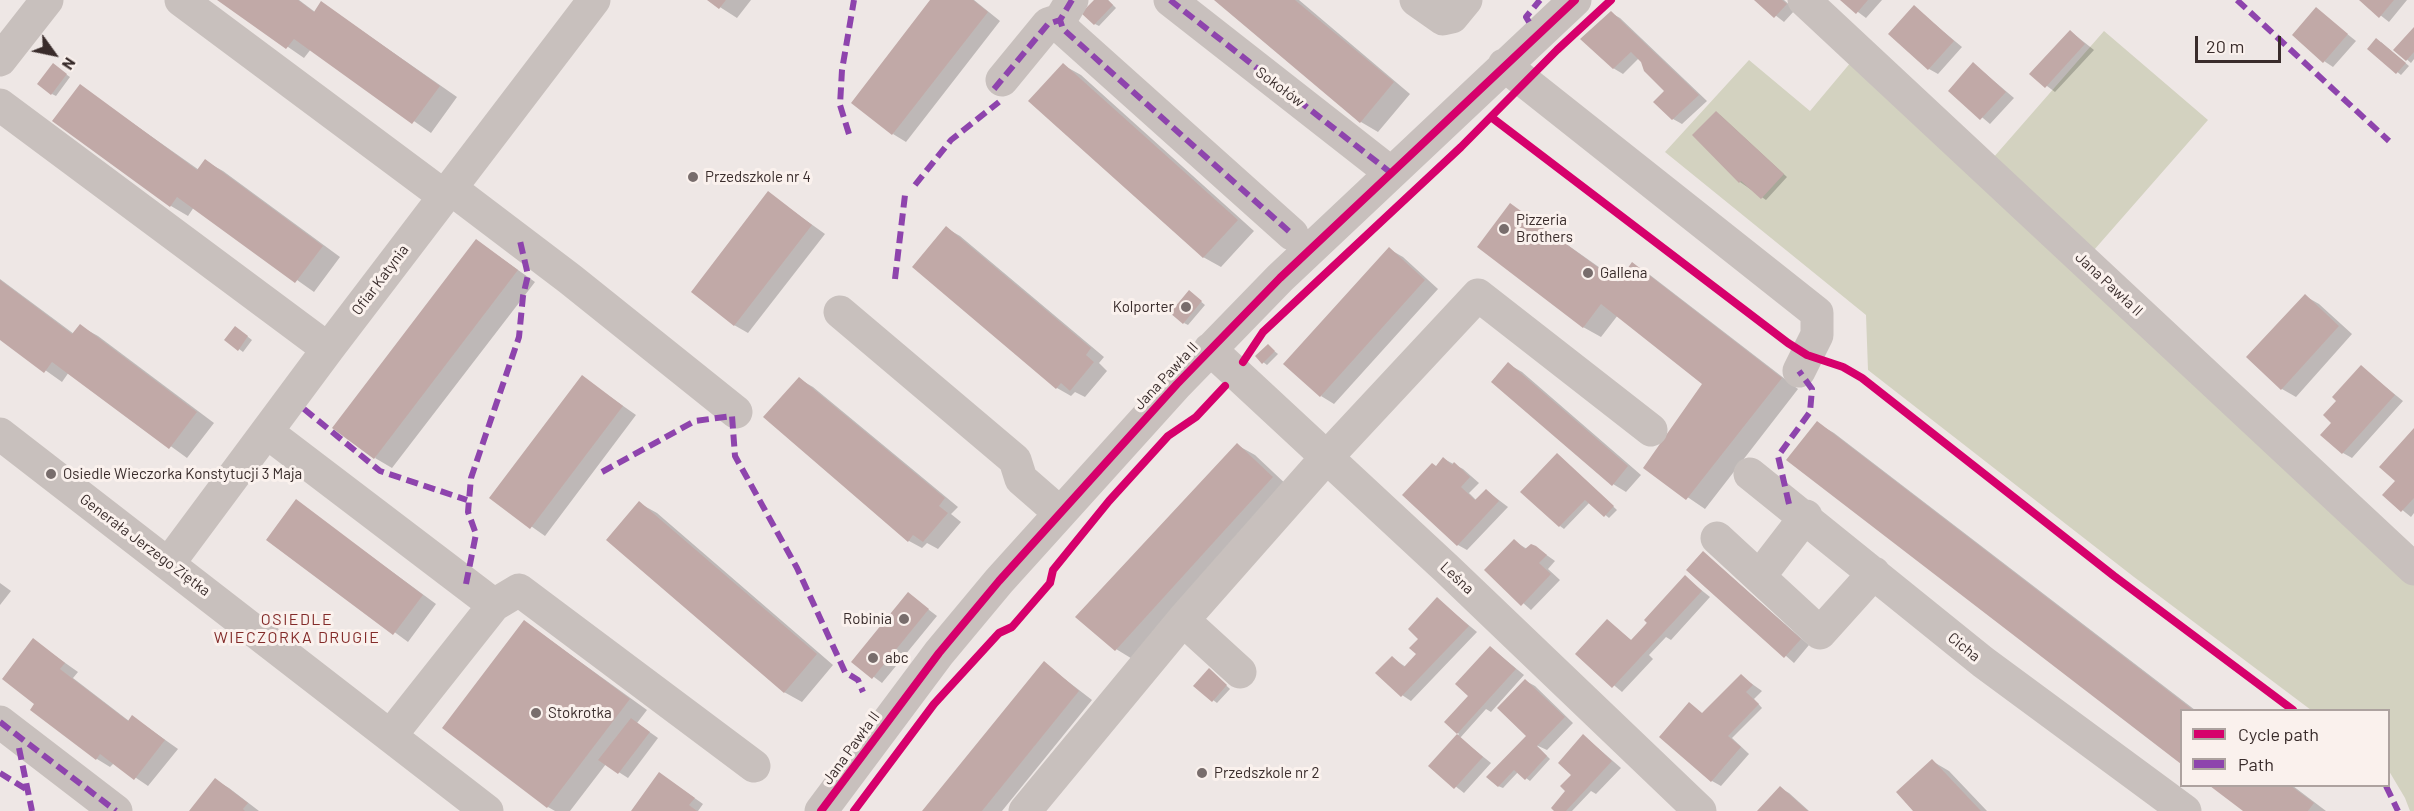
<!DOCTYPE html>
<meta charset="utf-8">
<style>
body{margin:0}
#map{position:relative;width:2414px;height:811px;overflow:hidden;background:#eee7e5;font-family:Barlow,sans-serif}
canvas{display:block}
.legend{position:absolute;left:2180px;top:709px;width:210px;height:78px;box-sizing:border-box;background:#faf1ed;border:2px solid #ada29f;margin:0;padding:8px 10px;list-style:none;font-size:18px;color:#392c2b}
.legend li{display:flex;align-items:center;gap:12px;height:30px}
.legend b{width:30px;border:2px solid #ada29f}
.north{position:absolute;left:24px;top:24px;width:60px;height:60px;-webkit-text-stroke:4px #faf1ed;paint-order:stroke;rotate:123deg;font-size:16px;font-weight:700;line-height:24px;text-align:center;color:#392c2b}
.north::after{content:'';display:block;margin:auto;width:21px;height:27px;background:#392c2b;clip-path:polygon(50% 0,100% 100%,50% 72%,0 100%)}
.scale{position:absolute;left:2195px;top:36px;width:86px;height:27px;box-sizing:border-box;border:3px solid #392c2b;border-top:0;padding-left:8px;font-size:18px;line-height:21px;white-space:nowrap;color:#392c2b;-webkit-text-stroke:4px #faf1ed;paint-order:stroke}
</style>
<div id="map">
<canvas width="2414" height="811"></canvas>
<ul class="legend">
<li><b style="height:8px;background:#d6006c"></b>Cycle path</li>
<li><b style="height:8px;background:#8e44ad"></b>Path</li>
</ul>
<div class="north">N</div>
<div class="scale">20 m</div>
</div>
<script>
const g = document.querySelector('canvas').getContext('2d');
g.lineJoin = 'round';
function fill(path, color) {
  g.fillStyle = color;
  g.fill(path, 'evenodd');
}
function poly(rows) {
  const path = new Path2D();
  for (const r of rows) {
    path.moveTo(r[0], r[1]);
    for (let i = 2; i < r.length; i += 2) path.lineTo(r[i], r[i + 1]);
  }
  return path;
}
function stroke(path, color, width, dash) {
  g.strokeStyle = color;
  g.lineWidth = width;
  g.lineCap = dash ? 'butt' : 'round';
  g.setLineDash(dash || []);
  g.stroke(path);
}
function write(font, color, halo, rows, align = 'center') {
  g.font = font + ' Barlow,sans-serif';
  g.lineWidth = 6;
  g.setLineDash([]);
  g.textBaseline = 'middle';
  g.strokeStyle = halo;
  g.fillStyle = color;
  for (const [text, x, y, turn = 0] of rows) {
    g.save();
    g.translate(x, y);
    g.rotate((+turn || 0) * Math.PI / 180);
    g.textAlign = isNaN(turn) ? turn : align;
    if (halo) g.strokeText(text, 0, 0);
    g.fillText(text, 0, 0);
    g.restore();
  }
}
fill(poly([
 [2104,31,2208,120,2094,250,2414,552,2414,811,2410,811,2405,798,2389,771,2388,710,2311,710,2134,577,1868,370,1866,315,1665,152,1749,60,1810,111,1867,43,1993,158]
]), '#d3d2c0');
fill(poly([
 [220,0,299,0,315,12,322,3,457,97,431,133,311,49,304,58],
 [709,0,751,0,737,18],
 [932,0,974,0,1000,21,906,142,893,134],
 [1096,0,1108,0,1116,8,1099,26,1095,24],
 [1216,0,1299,0,1410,94,1378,132,1361,122],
 [1756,0,1784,0,1795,10,1784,22],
 [1842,0,1882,0,1866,18],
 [2361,0,2407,0,2389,22],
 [1914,7,1962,47,1938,74,1929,69],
 [2316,9,2356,41,2333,67,2324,61],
 [1611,13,1620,18,1707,101,1682,124,1673,119,1667,91,1639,58,1623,74,1613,68],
 [2414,29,2414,59,2411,63,2396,50],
 [2070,31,2094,50,2055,92,2031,74],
 [2381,42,2409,66,2401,75,2369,49],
 [1974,64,2014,98,1990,124,1950,90],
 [1063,65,1081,75,1254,231,1221,267,1203,257],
 [57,68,70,77,56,96,52,94],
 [80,86,199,170,205,161,223,171,340,257,314,292,194,207,188,216,171,206],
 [1720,115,1787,177,1766,200,1740,182],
 [768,193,825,234,748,333,734,325],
 [1511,205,1620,282,1633,264,1650,275,1798,389,1705,509,1645,468,1704,384,1618,315,1601,337,1583,327],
 [946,228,960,236,1104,357,1099,363,1107,371,1085,397,1075,392,1071,396,1057,388,914,267],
 [477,241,535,282,392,468,375,458],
 [1389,249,1403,257,1438,289,1334,404,1321,396],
 [0,279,74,334,80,326,98,336,214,423,187,458,69,372,62,382,0,338],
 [1193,295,1205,305,1188,325,1184,323],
 [2305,296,2319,304,2352,334,2296,397,2282,389,2248,357],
 [239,330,252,340,243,352,239,349],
 [1268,346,1278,354,1267,365,1263,362],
 [1508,364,1522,372,1641,475,1626,492,1613,484],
 [2361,367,2403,401,2352,458,2343,453,2333,423,2338,401],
 [582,377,636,415,545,536,491,498],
 [799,379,813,387,958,507,951,514,961,522,938,549,927,543,922,548,909,541],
 [1817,423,1834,433,2195,710,2182,710,2182,762,1788,459],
 [2414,430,2414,513,2411,517,2384,495,2397,481],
 [1237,445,1255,455,1290,488,1134,660,1116,649],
 [1444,459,1463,469,1479,483,1469,493,1477,501,1487,491,1508,507,1467,550,1458,545,1437,467],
 [1571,467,1617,510,1609,518,1590,502,1564,529,1560,526],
 [296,501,436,604,408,642,268,539],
 [639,503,657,513,833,665,802,702,784,692],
 [1514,541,1527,549,1541,551,1555,561,1548,569,1560,580,1531,610,1486,570],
 [1704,553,1809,645,1794,663,1689,570],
 [1685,577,1710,597,1671,640,1666,637,1649,655,1653,659,1622,692,1577,654,1607,621,1632,641],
 [0,583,11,591,0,605],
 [908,594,937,616,882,683,854,662],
 [1437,599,1477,632,1411,701,1402,695,1392,658,1406,667,1418,654,1420,639],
 [525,622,647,710,637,723,658,738,628,778,606,764,570,811,555,811,548,807],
 [33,640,78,672,73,678,129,721,133,717,178,749,148,786,114,763,110,767,97,759,32,709,37,703],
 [1490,647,1524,675,1491,712,1486,709,1460,738,1491,763,1464,793,1430,766,1459,734,1446,722,1474,702],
 [1044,663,1092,700,1002,811,924,811],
 [1213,673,1230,689,1217,703,1213,700],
 [1741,676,1762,691,1754,699,1762,708,1732,738,1749,754,1721,786,1712,781,1689,704,1703,714],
 [1526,681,1535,686,1573,723,1547,750,1536,745,1550,759,1530,781,1518,772,1503,788,1498,786,1532,740],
 [1584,736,1621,768,1596,794,1591,791,1572,811,1556,811,1573,775],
 [1932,761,1949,771,1987,811,1915,811],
 [215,780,229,788,259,811,191,811],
 [669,780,703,804,698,811,633,811],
 [2212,786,2293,786,2326,811,2245,811],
 [1780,788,1789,793,1809,811,1759,811]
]), '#0003');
fill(poly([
 [217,0,298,0,314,12,321,1,440,86,412,124,294,39,286,49],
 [707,0,726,0,719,9],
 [930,0,973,0,988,12,892,135,851,103],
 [1094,0,1108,0,1113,5,1094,25,1081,13],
 [1214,0,1295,0,1394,82,1360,123],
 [1754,0,1782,0,1787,4,1774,18],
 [1840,0,1868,0,1856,14],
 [2359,0,2394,0,2379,18],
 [1914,5,1954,41,1928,70,1888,34],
 [2316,7,2348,34,2323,63,2292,35],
 [1611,11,1699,95,1672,120,1653,102,1664,91,1644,71,1641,62,1631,52,1613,69,1580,39],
 [2414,27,2414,52,2406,61,2393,50],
 [2070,30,2085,44,2045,88,2029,74],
 [2376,38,2406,63,2396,74,2367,49],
 [1973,62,2006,92,1980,120,1948,91],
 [53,63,67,74,51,95,37,84],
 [1063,63,1238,220,1203,258,1028,101],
 [80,84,197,170,205,159,323,246,295,283,177,197,170,207,52,121],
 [1716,111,1784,174,1761,199,1741,181,1739,183,1692,135],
 [768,191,812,225,734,326,691,292],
 [1510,203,1618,282,1632,262,1782,378,1686,500,1643,468,1702,384,1601,304,1583,328,1477,247],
 [946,226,1091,348,1086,355,1094,362,1070,391,1061,383,1056,389,912,267],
 [476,239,518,270,374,459,332,428],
 [1389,247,1425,280,1320,397,1283,364],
 [0,280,72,334,80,324,197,412,169,449,52,362,44,373,0,340],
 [1189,290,1202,301,1183,324,1170,313],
 [2305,294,2339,326,2281,390,2246,357],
 [235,326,248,336,238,351,224,340],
 [1268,344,1275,351,1262,364,1255,356],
 [1508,362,1628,466,1612,486,1491,382],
 [2361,365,2395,395,2342,454,2320,435,2331,423,2323,415,2336,401,2332,397],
 [582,375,623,406,530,529,489,498],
 [799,377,945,498,939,506,948,513,923,542,913,535,908,542,763,417],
 [1817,421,2193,710,2181,711,2181,764,1786,460],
 [2414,428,2414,498,2401,512,2382,495,2395,481,2379,467],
 [1237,443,1273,477,1115,651,1075,617],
 [1557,453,1614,506,1604,517,1585,500,1559,527,1520,492],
 [1443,457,1452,465,1454,462,1470,477,1461,487,1475,500,1486,489,1499,501,1457,546,1402,495,1432,463,1436,466],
 [296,499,423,595,393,635,266,540],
 [639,501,817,654,784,693,606,540],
 [1514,539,1525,549,1531,544,1536,546,1547,555,1539,563,1551,574,1521,606,1484,570],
 [1703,551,1801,639,1784,658,1686,570],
 [1685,575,1702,591,1612,688,1575,654,1607,619,1631,640,1647,623,1644,620],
 [908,592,929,609,872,679,851,662],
 [1437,597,1469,626,1401,697,1375,673,1392,656,1404,667,1416,654,1409,648,1418,639,1408,629],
 [524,620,630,699,547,808,442,728],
 [33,638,65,663,60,669,128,721,132,715,165,740,134,780,100,754,96,760,30,710,34,704,2,679],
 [1490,646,1516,669,1457,734,1483,757,1454,789,1428,766,1457,734,1444,722,1468,696,1455,684],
 [1044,661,1079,691,982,811,922,811],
 [1209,668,1227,685,1212,702,1193,686],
 [1741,674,1753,685,1746,692,1759,704,1728,736,1741,747,1711,782,1659,737,1689,702,1702,713],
 [1525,679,1565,717,1537,746,1547,756,1525,780,1514,770,1498,787,1486,777,1526,736,1497,708],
 [631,718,650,732,618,774,598,760],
 [1583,734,1612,761,1566,811,1554,811,1551,808,1565,791,1560,786,1571,775,1558,763],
 [1932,759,1981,811,1913,811,1896,792],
 [659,772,695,798,689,805,697,811,631,811],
 [215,778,248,803,243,809,245,811,189,811],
 [1780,786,1808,811,1757,811],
 [2210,786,2291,786,2314,803,2308,811,2243,811]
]), '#c1a9a7');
stroke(poly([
 [181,0,444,196],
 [1072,0,1060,20,1063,29,1292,234],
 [1170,0,1391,173],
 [1416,0,1443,19,1452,17,1466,0],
 [1804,0,2414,569],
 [0,60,47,0],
 [1504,65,1817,313,1817,335,1799,371],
 [1002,80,1048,24,1060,20],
 [0,105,328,349],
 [450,188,570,279,736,412],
 [840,312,1015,460,1021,479,1060,513],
 [1210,349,1447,569,1700,811],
 [268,433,494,605,519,590,754,766],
 [0,434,487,811],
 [1750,474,1983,662,2185,811],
 [1717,538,1820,633,1874,573],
 [169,563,328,349,594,0],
 [1759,577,1806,516],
 [1183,620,1240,672],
 [0,722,116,811],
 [391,735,494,605],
 [821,811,939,653,999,581,1177,384,1280,278,1575,0],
 [1025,811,1183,620,1326,458,1478,295,1651,430]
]), '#c8c0bd', 33);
stroke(poly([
 [1072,0,1060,20,1063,29,1292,234],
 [1170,0,1391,173],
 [2237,0,2389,141],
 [1529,22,1526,17,1540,0],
 [994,89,1048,24,1060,20],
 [849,134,840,105,842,70,854,0],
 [915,185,951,140,999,102],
 [895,279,905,195],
 [304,409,380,471,467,500],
 [602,472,695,421,732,416,735,456,797,568,845,672,858,680,863,692],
 [1789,504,1778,456,1810,412,1812,389,1799,371],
 [466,584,476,534,468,512,471,478,519,337,523,296,528,275,520,241],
 [0,722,116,811],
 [19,748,32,811],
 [0,773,29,791],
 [2386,786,2398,811]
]), '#8e44ad', 6, [12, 6]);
stroke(poly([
 [1491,117,1788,343,1807,355,1843,367,1862,378,2114,576,2293,710],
 [1243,362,1263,332,1461,147,1557,50,1611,0],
 [821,811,939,653,999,581,1177,384,1280,278,1575,0],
 [854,811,934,704,999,633,1012,627,1050,583,1053,570,1109,501,1168,436,1196,417,1225,386]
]), '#d6006c', 8);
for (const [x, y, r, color] of [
 [693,177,6,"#786d6c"],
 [1504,229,6,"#786d6c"],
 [1588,273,6,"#786d6c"],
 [1186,307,6,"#786d6c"],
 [51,474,6,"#786d6c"],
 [904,619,6,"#786d6c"],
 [873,658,6,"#786d6c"],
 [536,713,6,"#786d6c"],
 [1202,773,6,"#786d6c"]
]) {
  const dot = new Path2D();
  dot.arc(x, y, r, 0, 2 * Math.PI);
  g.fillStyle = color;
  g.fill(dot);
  stroke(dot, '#faf1ed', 2);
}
write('15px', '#392c2b', '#faf1ed', [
 ["Sokołów",1280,87,37],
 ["Ofiar Katynia",380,280,-53],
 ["Jana Pawła II",2109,284,43],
 ["Jana Pawła II",1166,376,-47],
 ["Generała Jerzego Ziętka",145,545,37],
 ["Leśna",1457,578,43],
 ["Cicha",1964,647,39],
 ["Jana Pawła II",851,748,-54]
]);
write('15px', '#392c2b', '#faf1ed', [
 ["Przedszkole nr 4",705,177],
 ["Pizzeria",1516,220],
 ["Brothers",1516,237],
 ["Gallena",1600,273],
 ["Kolporter",1174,307,"right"],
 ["Osiedle Wieczorka Konstytucji 3 Maja",63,474],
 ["Robinia",892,619,"right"],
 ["abc",885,658],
 ["Stokrotka",548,713],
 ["Przedszkole nr 2",1214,773]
], 'left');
g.letterSpacing = '1.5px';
write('16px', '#832b29', '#faf1ed', [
 ["OSIEDLE",297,620],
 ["WIECZORKA DRUGIE",297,638]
]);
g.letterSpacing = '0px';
</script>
